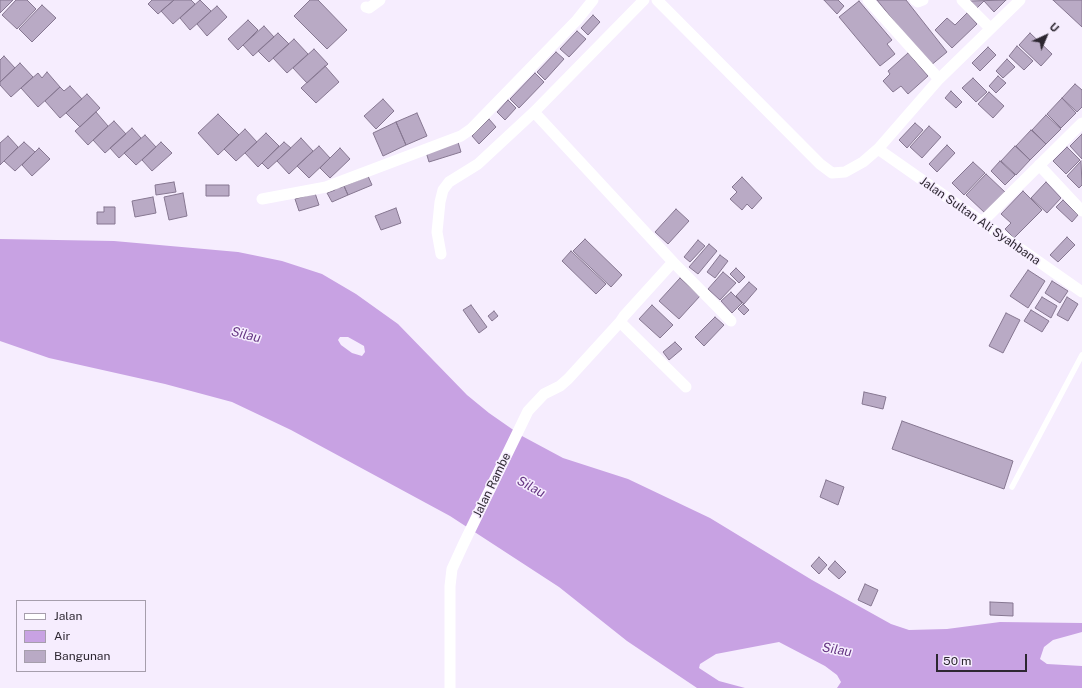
<!DOCTYPE html>
<style>
body{margin:0}
#map{position:relative;width:1082px;height:688px;overflow:hidden;background:#f6edfe;font-family:"Public Sans",sans-serif}
canvas{display:block}
.legend{position:absolute;left:16px;top:600px;width:130px;height:72px;box-sizing:border-box;background:#f6edfe;border:1px solid #a69eac;margin:0;padding:5px 7px;list-style:none;font-size:12px;color:#2d2731}
.legend li{display:flex;align-items:center;gap:8px;height:20px}
.legend b{width:20px;border:1px solid #a69eac}
.north{position:absolute;left:1026px;top:16px;width:40px;height:40px;-webkit-text-stroke:3px #f6edfe;paint-order:stroke;rotate:44deg;font-size:11px;font-weight:700;line-height:16px;text-align:center;color:#2d2731}
.north::after{content:'';display:block;margin:auto;width:14px;height:18px;background:#2d2731;clip-path:polygon(50% 0,100% 100%,50% 72%,0 100%)}
.scale{position:absolute;left:936px;top:654px;width:91px;height:18px;box-sizing:border-box;border:2px solid #2d2731;border-top:0;padding-left:5px;font-size:12px;line-height:14px;white-space:nowrap;color:#2d2731;-webkit-text-stroke:3px #f6edfe;paint-order:stroke}
</style>
<div id="map">
<canvas width="1082" height="688"></canvas>
<ul class="legend">
<li><b style="height:5px;background:#fff"></b>Jalan</li>
<li><b style="height:11px;background:#c8a2e3"></b>Air</li>
<li><b style="height:11px;background:#b9aac5"></b>Bangunan</li>
</ul>
<div class="north">U</div>
<div class="scale">50 m</div>
</div>
<script>
const g = document.querySelector('canvas').getContext('2d');
g.lineJoin = 'round';
function fill(path, color) {
  g.fillStyle = color;
  g.fill(path, 'evenodd');
}
function poly(rows) {
  const path = new Path2D();
  for (const r of rows) {
    path.moveTo(r[0], r[1]);
    for (let i = 2; i < r.length; i += 2) path.lineTo(r[i], r[i + 1]);
  }
  return path;
}
function stroke(path, color, width, dash) {
  g.strokeStyle = color;
  g.lineWidth = width;
  g.lineCap = dash ? 'butt' : 'round';
  g.setLineDash(dash || []);
  g.stroke(path);
}
function write(font, color, halo, rows, align = 'center') {
  g.font = font + ' "Public Sans",sans-serif';
  g.lineWidth = 3;
  g.setLineDash([]);
  g.textBaseline = 'middle';
  g.strokeStyle = halo;
  g.fillStyle = color;
  for (const [text, x, y, turn = 0] of rows) {
    g.save();
    g.translate(x, y);
    g.rotate((+turn || 0) * Math.PI / 180);
    g.textAlign = isNaN(turn) ? turn : align;
    if (halo) g.strokeText(text, 0, 0);
    g.fillText(text, 0, 0);
    g.restore();
  }
}
fill(poly([
 [0,239,114,241,238,252,282,261,322,274,356,294,398,324,467,395,489,413,522,436,563,458,628,479,710,518,812,580,891,624,909,630,947,629,1000,622,1082,623,1082,632,1053,640,1044,647,1040,659,1047,664,1082,666,1082,688,837,688,841,682,837,675,825,666,779,642,716,654,700,664,699,668,719,681,745,688,697,688,627,641,559,587,450,516,291,430,232,402,165,384,49,358,0,341],
 [340,337,348,337,357,342,364,346,365,352,362,356,352,353,341,345,338,340]
]), '#c8a2e3');
const building = poly([
 [0,0,13,0,0,13,0,0],
 [16,0,27,0,36,9,17,29,2,15,16,0],
 [152,0,174,0,158,14,148,4,152,0],
 [174,0,191,0,195,4,173,24,161,11,174,0],
 [200,0,211,11,190,30,180,18,200,0],
 [310,0,318,0,347,30,327,49,294,16,310,0],
 [824,0,838,0,844,6,837,14,824,0],
 [877,0,906,0,947,52,930,66,877,0],
 [1006,0,994,12,984,1,977,8,970,1,1006,0],
 [1053,0,1082,0,1082,27,1053,0],
 [859,1,892,40,887,44,895,54,880,66,839,17,859,1],
 [42,5,56,18,32,42,19,29,42,5],
 [217,6,227,17,207,36,197,24,217,6],
 [967,13,977,24,952,48,935,30,947,18,955,25,967,13],
 [593,15,600,22,588,35,581,28,593,15],
 [248,20,258,30,238,50,228,39,248,20],
 [264,26,274,37,253,56,243,45,264,26],
 [577,31,586,39,569,57,560,49,577,31],
 [278,33,289,44,269,62,258,51,278,33],
 [1030,33,1052,54,1041,66,1019,45,1030,33],
 [294,39,308,54,287,73,273,58,294,39],
 [1017,46,1033,61,1024,70,1009,56,1017,46],
 [988,47,996,55,980,71,972,63,988,47],
 [314,49,328,64,307,83,293,68,314,49],
 [556,52,564,59,545,80,537,72,556,52],
 [908,53,928,76,908,94,901,86,893,92,883,81,890,74,888,71,908,53],
 [4,56,15,68,0,82,0,60,4,56],
 [1007,59,1015,67,1003,78,996,71,1007,59],
 [20,63,33,77,11,97,0,85,0,82,20,63],
 [325,66,339,82,316,103,301,88,325,66],
 [47,72,60,87,38,107,21,88,38,73,42,78,47,72],
 [535,73,544,82,519,108,510,99,535,73],
 [998,76,1006,83,996,93,989,86,998,76],
 [973,78,987,92,976,102,962,88,973,78],
 [1075,84,1082,90,1082,107,1077,112,1062,98,1075,84],
 [70,86,82,99,60,118,45,101,60,87,64,91,70,86],
 [951,91,962,102,956,108,945,98,951,91],
 [989,92,1004,106,993,118,978,104,989,92],
 [87,94,100,108,80,127,66,113,87,94],
 [1062,98,1076,113,1061,128,1047,114,1062,98],
 [383,99,394,111,376,129,364,116,383,99],
 [508,100,516,108,505,120,497,112,508,100],
 [96,112,108,126,88,145,75,131,96,112],
 [417,113,427,136,406,145,396,122,417,113],
 [218,114,239,135,218,155,198,133,218,114],
 [1046,115,1061,129,1046,144,1032,130,1046,115],
 [489,119,496,127,479,144,472,136,489,119],
 [114,121,126,134,105,153,93,140,114,121],
 [396,122,406,145,383,156,373,133,396,122],
 [915,123,923,130,907,148,899,140,915,123],
 [929,126,941,137,922,158,910,147,929,126],
 [132,128,141,138,119,158,110,148,132,128],
 [245,129,257,142,236,161,224,149,245,129],
 [1031,130,1046,144,1030,160,1016,146,1031,130],
 [266,133,279,146,258,167,245,153,266,133],
 [1082,134,1082,159,1070,146,1082,134],
 [145,135,156,147,136,165,124,153,145,135],
 [8,136,18,147,0,165,0,143,8,136],
 [301,138,313,151,289,174,277,161,301,138],
 [24,142,35,152,15,171,4,161,24,142],
 [161,142,172,153,152,171,142,160,161,142],
 [284,142,291,148,268,169,262,163,284,142],
 [458,142,461,152,429,162,426,152,458,142],
 [947,145,955,153,937,172,929,164,947,145],
 [319,146,330,158,309,178,297,166,319,146],
 [1015,146,1030,160,1016,175,1001,161,1015,146],
 [1067,147,1080,160,1066,174,1053,161,1067,147],
 [39,148,50,159,32,176,22,165,39,148],
 [340,148,350,159,330,178,320,168,340,148],
 [1000,161,1015,175,1005,185,991,171,1000,161],
 [1081,161,1082,185,1079,188,1067,176,1081,161],
 [973,162,985,173,964,195,952,183,973,162],
 [986,174,1006,193,986,214,966,195,986,174],
 [368,176,372,185,348,195,344,186,368,176],
 [742,177,762,198,752,209,747,204,742,210,730,199,737,192,732,187,742,177],
 [174,182,176,192,156,195,155,185,174,182],
 [1046,182,1061,198,1047,213,1031,198,1046,182],
 [206,185,229,185,229,196,206,196,206,185],
 [338,185,340,188,344,186,348,195,332,202,327,193,335,190,334,187,338,185],
 [1023,191,1042,210,1014,238,1005,229,1011,223,1001,214,1023,191],
 [183,193,187,216,169,220,164,197,183,193],
 [315,193,319,205,299,211,295,199,315,193],
 [153,197,156,213,135,217,132,201,153,197],
 [1063,200,1078,215,1072,222,1056,207,1063,200],
 [104,207,115,207,115,224,97,224,97,212,104,212,104,207],
 [396,208,401,223,381,230,375,216,396,208],
 [676,209,689,221,668,244,655,232,676,209],
 [1067,237,1075,245,1058,262,1050,255,1067,237],
 [585,239,622,275,611,287,573,251,585,239],
 [698,240,705,246,690,262,684,257,698,240],
 [709,244,717,251,698,274,689,267,709,244],
 [571,251,606,284,596,294,562,261,571,251],
 [720,255,728,261,715,278,707,272,720,255],
 [736,268,745,277,739,283,730,274,736,268],
 [1028,270,1045,281,1028,308,1010,296,1028,270],
 [723,272,736,283,720,300,708,289,723,272],
 [680,278,700,296,679,319,659,301,680,278],
 [1052,281,1068,291,1060,303,1045,293,1052,281],
 [749,282,757,289,744,304,736,296,749,282],
 [731,292,742,303,732,313,721,301,731,292],
 [1042,297,1057,306,1051,318,1035,308,1042,297],
 [1067,297,1078,304,1068,321,1057,315,1067,297],
 [743,304,749,310,744,315,738,309,743,304],
 [471,305,487,327,479,333,463,310,471,305],
 [652,305,673,325,660,338,639,319,652,305],
 [1031,310,1049,321,1042,332,1024,321,1031,310],
 [494,311,498,316,492,321,488,316,494,311],
 [1006,313,1020,320,1003,353,989,346,1006,313],
 [715,317,724,325,704,346,695,337,715,317],
 [675,342,682,349,669,360,663,352,675,342],
 [864,392,886,397,883,409,862,404,864,392],
 [902,421,1013,461,1004,489,892,449,902,421],
 [826,480,844,487,838,505,820,497,826,480],
 [819,557,827,565,819,574,811,566,819,557],
 [835,561,846,572,839,579,828,569,835,561],
 [865,584,878,590,871,606,858,600,865,584],
 [990,602,1013,603,1013,616,990,615,990,602]
]);
fill(building, '#b9aac5');
stroke(building, '#867791', 1);
stroke(poly([
 [1012,487,1082,355]
]), '#fff', 5.5);
stroke(poly([
 [657,0,820,164,832,173,845,172,863,162,878,149,939,79,1020,0],
 [868,0,939,79],
 [915,0,918,2,923,0],
 [962,0,990,28],
 [366,7,369,8,380,0],
 [534,112,673,262,731,321],
 [878,149,1082,292],
 [1039,165,1082,211],
 [262,199,326,187,461,136,471,129,577,20,593,0],
 [982,222,1082,123],
 [441,254,437,232,440,202,443,190,449,182,478,164,534,112,644,0],
 [673,262,624,316,620,322,686,387],
 [450,688,450,586,452,569,463,545,528,411,544,394,560,386,568,379,620,322]
]), '#fff', 11);
write('12px', '#2d2731', '#f6edfe', [
 ["Jalan Sultan Ali Syahbana",980,221,35],
 ["Jalan Rambe",492,485,-64]
]);
write('italic 13px', '#663683', '#f6edfe', [
 ["Silau",246,335,14],
 ["Silau",531,487,29],
 ["Silau",837,650,10]
]);
</script>
